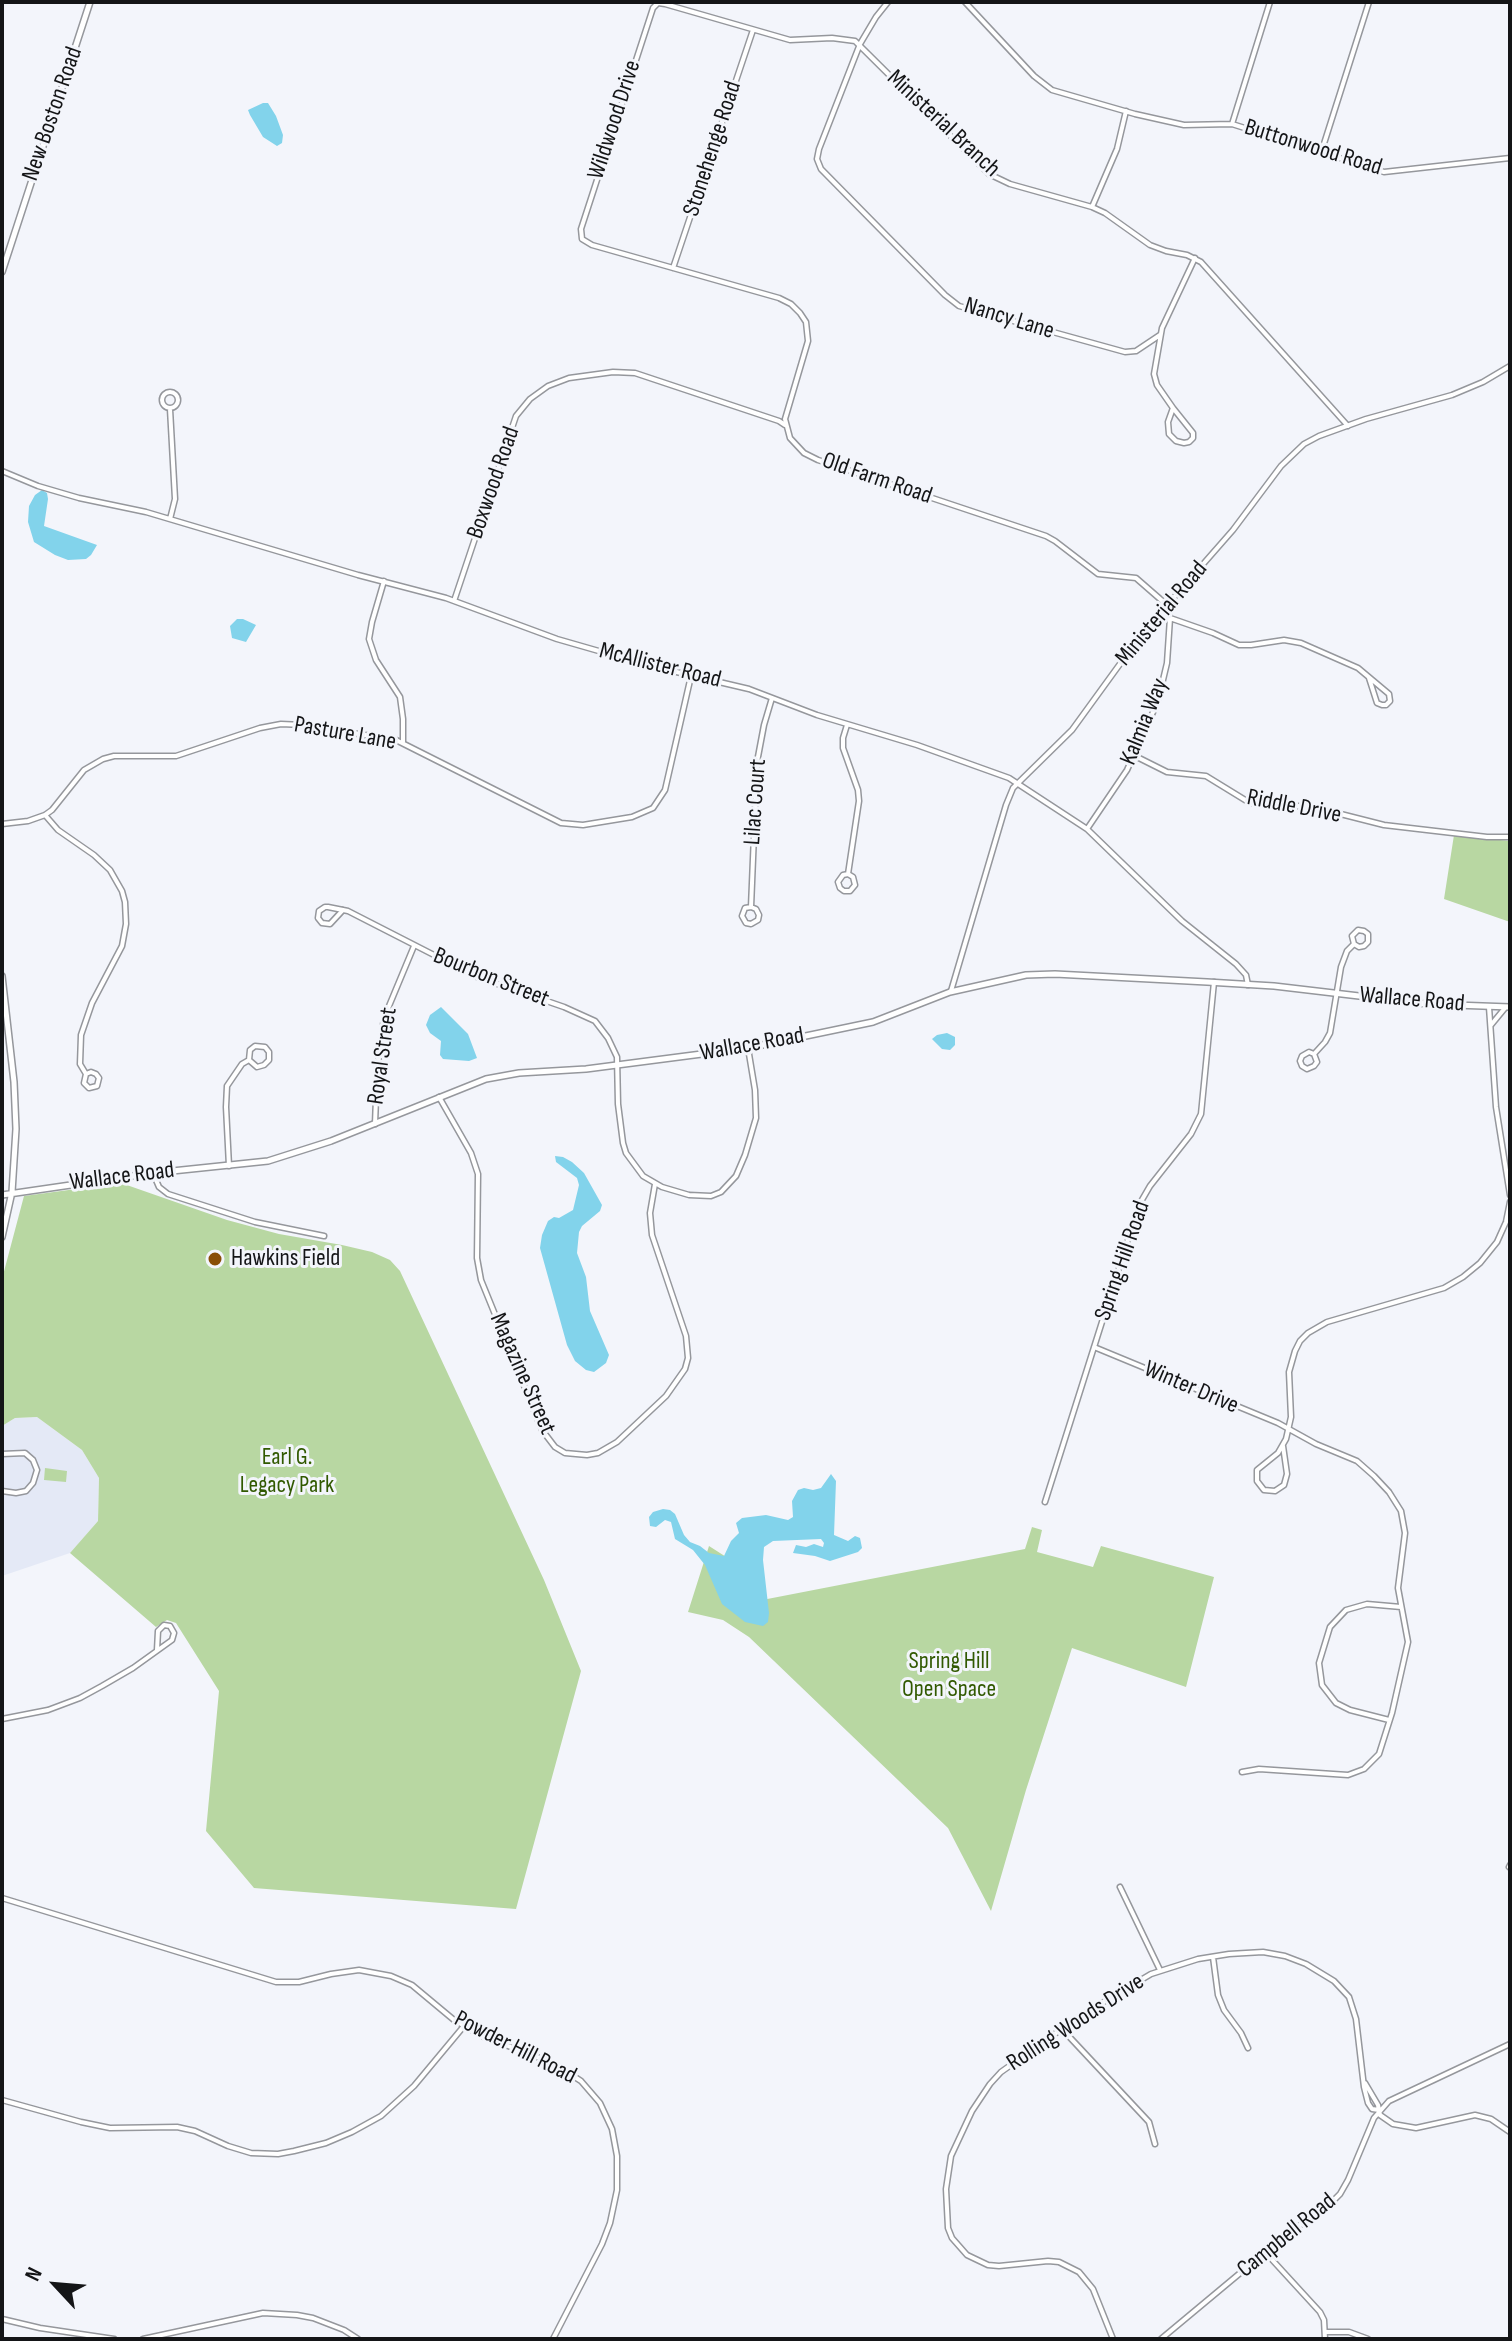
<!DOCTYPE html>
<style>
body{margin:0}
#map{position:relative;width:1512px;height:2341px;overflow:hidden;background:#f3f5fb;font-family:"Sofia Sans Condensed",sans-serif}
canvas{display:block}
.frame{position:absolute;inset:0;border:4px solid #141517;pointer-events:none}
.north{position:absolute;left:16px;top:2245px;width:80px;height:80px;-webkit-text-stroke:6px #f3f5fb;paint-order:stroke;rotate:296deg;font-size:22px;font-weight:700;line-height:32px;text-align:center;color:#141517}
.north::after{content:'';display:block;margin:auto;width:28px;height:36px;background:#141517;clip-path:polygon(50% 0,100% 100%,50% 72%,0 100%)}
</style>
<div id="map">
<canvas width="1512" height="2341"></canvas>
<div class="frame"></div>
<div class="north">N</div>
</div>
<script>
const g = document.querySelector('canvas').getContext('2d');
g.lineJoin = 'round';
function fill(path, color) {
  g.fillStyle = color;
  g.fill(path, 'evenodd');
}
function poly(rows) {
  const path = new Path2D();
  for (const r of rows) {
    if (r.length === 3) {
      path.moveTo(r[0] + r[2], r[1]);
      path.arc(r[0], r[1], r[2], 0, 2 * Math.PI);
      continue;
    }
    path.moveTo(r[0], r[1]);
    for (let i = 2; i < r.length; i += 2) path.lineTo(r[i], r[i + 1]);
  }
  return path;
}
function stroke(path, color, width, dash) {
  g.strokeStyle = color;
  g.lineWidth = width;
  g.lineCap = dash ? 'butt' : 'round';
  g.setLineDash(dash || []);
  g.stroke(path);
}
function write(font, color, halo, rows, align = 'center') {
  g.font = font + ' "Sofia Sans Condensed",sans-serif';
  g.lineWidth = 6;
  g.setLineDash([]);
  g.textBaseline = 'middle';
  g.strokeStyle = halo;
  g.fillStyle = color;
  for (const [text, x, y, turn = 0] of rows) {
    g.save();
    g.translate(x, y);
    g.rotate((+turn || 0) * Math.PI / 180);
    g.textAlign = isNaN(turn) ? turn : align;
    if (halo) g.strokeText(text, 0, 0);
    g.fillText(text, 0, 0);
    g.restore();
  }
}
fill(poly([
 [37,1417,82,1450,99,1478,98,1521,70,1553,2,1576,2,1426,15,1418]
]), '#e4e9f6');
fill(poly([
 [1454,835,1510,841,1510,922,1444,899],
 [121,1183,227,1220,279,1234,342,1245,372,1252,390,1260,400,1271,544,1580,581,1671,516,1909,254,1888,206,1831,219,1691,176,1623,167,1620,156,1627,70,1553,98,1521,99,1478,82,1450,37,1417,15,1418,2,1426,2,1279,24,1196],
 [45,1468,67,1471,66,1482,44,1480],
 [1032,1527,1042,1530,1037,1552,1093,1567,1101,1546,1214,1577,1186,1687,1072,1648,1026,1790,991,1911,948,1828,749,1637,723,1620,688,1612,709,1546,745,1569,757,1601,1025,1549]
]), '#b8d7a2');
fill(poly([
 [263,103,268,103,276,116,283,135,282,143,277,146,263,137,250,115,248,110],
 [42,490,47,493,48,499,44,526,97,545,91,555,86,559,68,560,55,555,34,542,28,522,29,506,35,495],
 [237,619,243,619,256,625,246,642,232,638,230,626],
 [441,1007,468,1034,477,1058,469,1061,443,1059,440,1055,441,1041,430,1033,426,1025,430,1015],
 [947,1033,955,1037,955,1045,950,1050,942,1049,932,1039,937,1035],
 [555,1156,563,1157,572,1162,584,1173,602,1205,600,1211,582,1226,579,1232,577,1253,586,1277,590,1311,609,1355,606,1363,594,1372,586,1370,575,1361,567,1345,540,1248,542,1235,548,1221,554,1217,559,1218,573,1210,579,1185,577,1178,556,1162],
 [831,1474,836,1481,834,1535,848,1541,855,1536,860,1538,862,1548,858,1552,830,1561,815,1556,793,1553,796,1545,806,1547,814,1544,823,1547,824,1543,821,1539,773,1541,764,1547,763,1560,769,1613,768,1622,763,1626,745,1622,722,1604,705,1565,693,1550,675,1539,671,1522,665,1520,656,1527,650,1526,649,1517,653,1512,663,1509,670,1510,675,1514,684,1535,690,1542,700,1546,709,1553,724,1556,731,1541,739,1533,736,1523,742,1518,766,1515,788,1520,793,1517,792,1501,798,1490,804,1488,813,1490,821,1488]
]), '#82d3eb');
const minor = poly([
 [888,2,876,17,860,44,819,149,817,159,821,169,945,295,959,306,1125,352,1136,351,1160,335],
 [965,2,1034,76,1052,90,1135,114,1184,125,1232,124,1384,172,1510,158],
 [1232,124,1270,2],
 [1321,153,1369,2],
 [1092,207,1117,149,1126,111],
 [673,268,753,30],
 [170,400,8],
 [1173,408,1193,433,1193,438,1189,442,1184,443,1176,441,1169,434,1168,422,1173,408,1157,385,1154,374,1162,328,1195,258],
 [2,471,38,486,79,498,146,512,358,575,446,598,557,639,651,666,749,689,817,715,917,745,1009,778,1087,829,1182,921,1236,964,1246,975,1248,985],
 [170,519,175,499,170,409],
 [384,581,372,622,369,639,376,660,400,697,403,719,403,742],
 [454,601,516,416,530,399,548,386,569,378,613,372,635,373,779,421,785,425],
 [1170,618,1213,633,1239,645,1251,645,1284,640,1301,643,1358,668,1389,694,1390,701,1386,705,1382,705,1377,703,1369,678],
 [847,725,843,738,843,748,858,790,859,801,848,874,843,875,838,882,840,888,844,891,850,891,855,885,853,877,848,874],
 [1135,756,1167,772,1206,776,1250,803,1313,807,1384,825,1487,837,1510,837],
 [45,815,58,830,94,855,110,870,122,891,125,902,126,924,122,946,92,1003,81,1035,80,1064,86,1074,84,1083,89,1088,97,1086,99,1078,96,1074,91,1072,86,1074],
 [2,824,28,821,45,815,52,810,84,770,103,759,114,756,176,756,260,728,281,724,303,725,396,740,561,823,583,825,632,817,653,808,665,790,691,676],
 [1087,829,1127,770,1158,701,1167,663,1170,618,1167,605,1136,578,1098,574,1055,541,1046,536,818,460,804,453,790,438,785,419,808,341,806,322,800,313,791,304,779,298,592,245,582,239,581,229,653,8,658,3,665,4,790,40,832,38,855,41,989,174,1010,184,1092,207,1105,213,1150,245,1166,251,1187,255,1201,262,1348,426],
 [751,907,756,909,759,915,758,920,751,924,746,923,742,916,745,908,751,907,757,762,764,725,772,698],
 [343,910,330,924,322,923,318,918,319,911,325,907,328,907,348,911,477,977,564,1007,595,1021,608,1038,617,1057,618,1104,623,1143,626,1153,643,1176,662,1187,689,1195,711,1196,721,1192,736,1176,745,1155,756,1118,755,1090,748,1048],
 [951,991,1006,805,1013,788,1072,730,1141,635,1233,530,1281,466,1304,444,1319,436,1366,419,1452,395,1483,382,1510,366],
 [1489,1007,1496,1107,1510,1195],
 [1491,1025,1505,1008],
 [1314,1054,1317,1062,1314,1066,1307,1069,1302,1066,1300,1061,1302,1056,1309,1052,1314,1054,1325,1042,1330,1033,1341,967,1347,951,1354,944,1352,936,1358,930,1364,931,1368,934,1368,942,1364,946,1359,947,1354,944],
 [439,1097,471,1153,478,1174,477,1258,481,1280,542,1430,555,1447,565,1453,587,1455,598,1453,617,1442,666,1396,685,1369,688,1358,686,1336,652,1235,650,1213,655,1184],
 [375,1124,377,1072,384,1018,414,946],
 [229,1166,226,1107,227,1086,242,1064,249,1060,257,1067,264,1065,269,1060,269,1052,265,1047,255,1046,250,1050,249,1060],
 [153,1173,159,1187,168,1194,255,1222,324,1236],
 [1094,1347,1278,1423,1316,1444,1357,1461,1374,1476,1389,1492,1401,1511,1405,1533,1398,1588,1408,1642,1392,1713,1379,1754,1364,1769,1348,1775,1259,1769,1242,1772],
 [1283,1446,1287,1474,1284,1485,1275,1491,1264,1490,1257,1481,1257,1470,1278,1453,1286,1439,1291,1417,1289,1372,1295,1351,1300,1341,1308,1333,1327,1322,1444,1288,1463,1277,1480,1263,1497,1242,1506,1222,1510,1202],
 [2,1454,25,1453,33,1460,37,1470,33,1483,26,1491,16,1493,2,1491],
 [1045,1502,1139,1205,1150,1186,1191,1134,1201,1114,1214,982],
 [2,1719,48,1710,80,1698,102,1686,133,1668,172,1640,174,1633,170,1626,164,1625,158,1631,157,1650],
 [1389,1720,1350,1710,1336,1703,1322,1685,1319,1663,1330,1627,1346,1610,1367,1604,1401,1607],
 [1509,1867,1510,1865],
 [1120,1887,1160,1970],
 [2,1898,276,1982,299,1982,331,1974,359,1970,391,1976,412,1985,454,2020,484,2037,553,2063,581,2081,600,2103,612,2129,617,2156,617,2190,610,2223,602,2244,553,2339],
 [1213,1957,1218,1995,1224,2010,1241,2033,1248,2048],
 [1062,2029,1149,2122,1155,2144],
 [1365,2083,1378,2105,1380,2115,1393,2124,1416,2128,1475,2115,1491,2119,1510,2132],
 [2,2100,81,2122,110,2128,177,2127,195,2131,228,2146,251,2153,278,2154,294,2151,326,2143,352,2132,381,2116,414,2086,464,2026],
 [1265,2252,1320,2312,1324,2320,1325,2339],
 [2,2319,40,2328,114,2339],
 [1325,2332,1349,2332,1368,2339],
 [143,2339,263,2313,297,2315,313,2318,344,2330,358,2339],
 [1113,2339,1093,2289,1079,2272,1059,2262,1048,2261,999,2266,988,2265,967,2255,952,2238,948,2228,946,2189,951,2156,972,2111,990,2084,1001,2072,1080,2016,1151,1974,1198,1959,1229,1954,1263,1952,1285,1956,1306,1964,1334,1981,1349,1997,1356,2019,1364,2087,1368,2103,1372,2109,1379,2110],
 [1161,2339,1287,2234,1328,2206,1340,2194,1348,2180,1374,2118,1389,2101,1510,2044]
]);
const tertiary = poly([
 [2,272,90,2],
 [2,976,14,1082,16,1129,12,1192,2,1237],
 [2,1195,153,1173,268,1161,331,1141,486,1079,519,1073,586,1069,748,1048,873,1022,950,992,1026,975,1055,974,1207,982,1274,986,1427,1004,1510,1007]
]);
stroke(minor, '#95979c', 7);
stroke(tertiary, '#95979c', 8);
stroke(minor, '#fff', 4);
stroke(tertiary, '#fff', 5);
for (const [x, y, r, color] of [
 [215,1259,8,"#884e06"]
]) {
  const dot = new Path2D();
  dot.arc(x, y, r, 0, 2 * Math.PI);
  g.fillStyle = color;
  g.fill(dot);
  stroke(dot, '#f3f5fb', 3);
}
write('24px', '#141517', '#f3f5fb', [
 ["New Boston Road",53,114,-71],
 ["Wildwood Drive",615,120,-72],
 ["Ministerial Branch",943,124,43],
 ["Buttonwood Road",1313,148,17],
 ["Stonehenge Road",713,149,-72],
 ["Nancy Lane",1009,319,17],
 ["Old Farm Road",877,479,19],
 ["Boxwood Road",494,483,-71],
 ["Ministerial Road",1162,614,-50],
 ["McAllister Road",660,666,14],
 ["Kalmia Way",1145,722,-68],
 ["Pasture Lane",345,734,10],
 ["Lilac Court",756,802,-86],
 ["Riddle Drive",1294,807,11],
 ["Bourbon Street",491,978,22],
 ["Wallace Road",1412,1000,5],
 ["Wallace Road",752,1045,-10],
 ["Royal Street",383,1056,-82],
 ["Wallace Road",122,1177,-7],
 ["Spring Hill Road",1123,1261,-71],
 ["Magazine Street",522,1374,66],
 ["Winter Drive",1191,1388,23],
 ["Rolling Woods Drive",1076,2023,-33],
 ["Powder Hill Road",515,2048,27],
 ["Campbell Road",1287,2236,-39]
]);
write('24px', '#141517', '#f3f5fb', [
 ["Hawkins Field",231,1259]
], 'left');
write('24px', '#315901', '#f3f5fb', [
 ["Earl G.",287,1458],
 ["Legacy Park",287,1486],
 ["Spring Hill",949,1662],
 ["Open Space",949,1690]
]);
</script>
